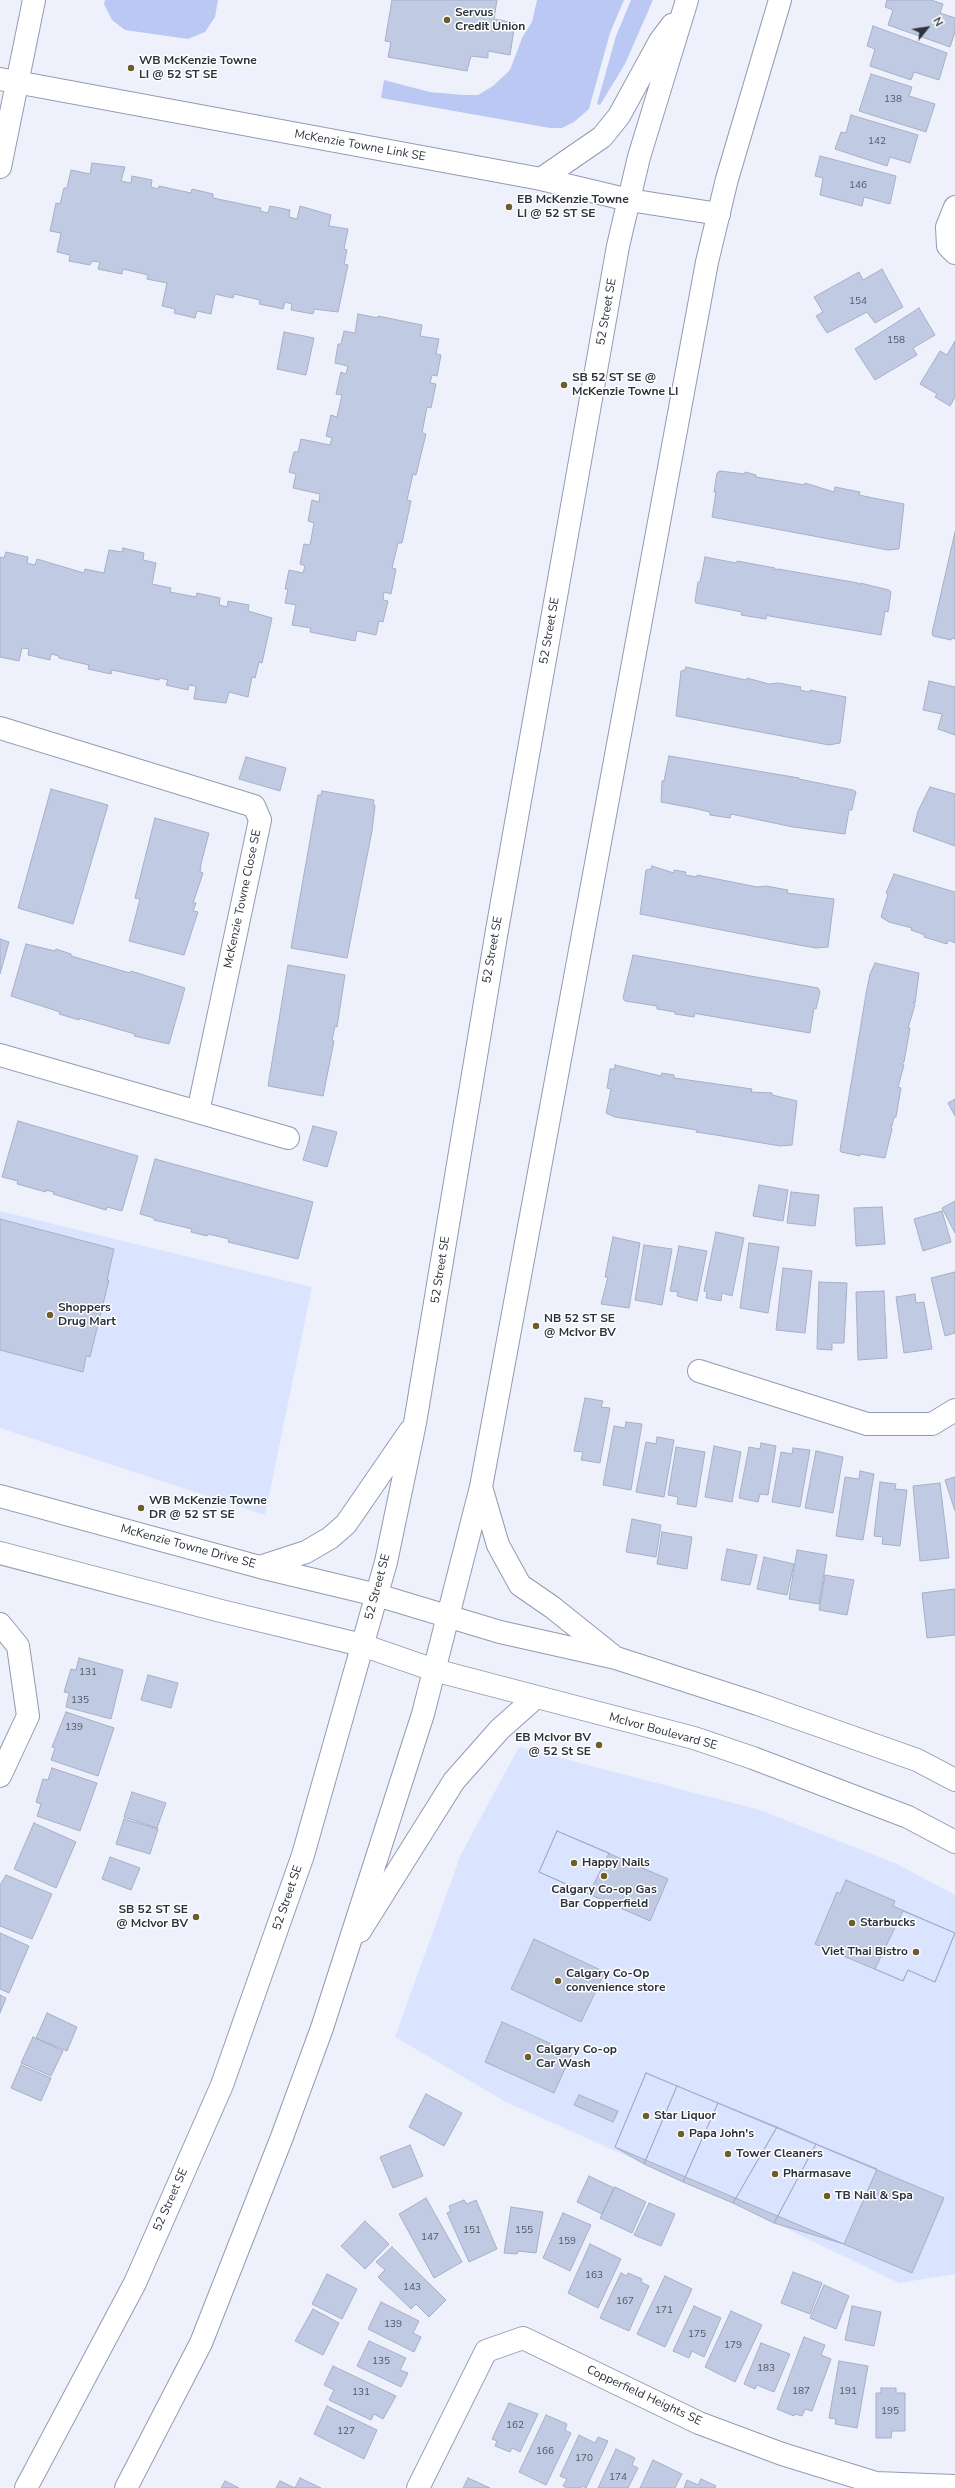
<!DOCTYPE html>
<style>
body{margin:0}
#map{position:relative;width:955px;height:2488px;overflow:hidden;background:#eef1fc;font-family:"Nunito Sans",sans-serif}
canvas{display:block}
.north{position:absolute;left:907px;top:8px;width:40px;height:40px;-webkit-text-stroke:3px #fff;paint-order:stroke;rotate:60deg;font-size:11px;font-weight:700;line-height:16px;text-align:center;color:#2e323c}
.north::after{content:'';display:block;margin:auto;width:14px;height:18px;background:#2e323c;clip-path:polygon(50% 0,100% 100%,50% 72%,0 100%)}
</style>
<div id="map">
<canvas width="955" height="2488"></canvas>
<div class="north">N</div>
</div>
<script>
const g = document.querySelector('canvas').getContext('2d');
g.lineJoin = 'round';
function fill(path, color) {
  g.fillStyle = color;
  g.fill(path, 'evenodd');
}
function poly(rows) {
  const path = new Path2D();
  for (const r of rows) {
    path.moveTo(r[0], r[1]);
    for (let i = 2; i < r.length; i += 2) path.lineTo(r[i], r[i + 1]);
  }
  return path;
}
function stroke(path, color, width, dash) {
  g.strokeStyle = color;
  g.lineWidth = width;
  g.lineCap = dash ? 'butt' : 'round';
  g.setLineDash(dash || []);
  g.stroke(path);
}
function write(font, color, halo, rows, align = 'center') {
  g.font = font + ' "Nunito Sans",sans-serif';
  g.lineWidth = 3;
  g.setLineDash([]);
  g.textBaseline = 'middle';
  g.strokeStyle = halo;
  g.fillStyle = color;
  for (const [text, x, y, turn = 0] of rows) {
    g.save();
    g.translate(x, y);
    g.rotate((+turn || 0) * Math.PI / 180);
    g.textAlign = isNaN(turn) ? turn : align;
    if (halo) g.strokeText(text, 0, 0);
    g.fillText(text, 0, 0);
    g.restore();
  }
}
fill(poly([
 [0,1211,312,1287,265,1515,0,1428],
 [519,1747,760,1810,897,1864,955,1895,955,2274,899,2283,754,2213,506,2102,395,2037,461,1854]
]), '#dbe4fe');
fill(poly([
 [105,0,218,0,215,17,205,32,188,39,125,30,112,20,104,4],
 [537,0,624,0,610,33,589,109,574,122,562,128,550,128,381,98,384,80,430,92,464,95,478,95,493,86,510,70,522,38,532,22],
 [631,0,653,0,625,64,600,105,597,104,616,36]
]), '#bac8f3');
const building = poly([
 [392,0,497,0,494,19,515,23,510,55,488,51,488,58,471,56,467,71,388,57,391,42,385,41,392,0],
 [887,0,931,0,943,4,940,13,955,18,955,32,950,47,888,25,893,10,885,7,887,0],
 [873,26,947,53,939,80,914,72,911,80,870,66,875,49,867,46,873,26],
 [871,74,912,87,909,96,935,104,926,132,859,111,871,74],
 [851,115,918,135,910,163,890,157,887,166,835,149,841,132,846,133,851,115],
 [820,156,896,176,890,204,864,197,862,206,820,195,823,178,815,176,820,156],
 [92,163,125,167,121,181,131,183,132,176,152,180,151,187,158,189,159,186,191,193,192,189,213,194,213,198,261,208,260,211,268,213,270,206,290,210,289,217,297,219,300,206,331,215,329,226,348,229,344,249,347,250,344,264,348,265,338,312,314,309,313,314,291,310,292,304,285,302,283,309,259,304,260,300,234,294,233,298,215,294,211,314,197,311,195,318,174,313,175,309,162,306,167,283,147,279,148,275,123,269,122,274,98,269,100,262,92,261,90,265,69,261,70,255,57,252,61,233,50,231,56,203,60,204,64,188,67,188,71,170,90,174,92,163],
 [882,269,903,307,875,323,867,312,827,333,816,316,823,312,814,297,859,272,863,280,882,269],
 [919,308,935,335,913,348,917,355,875,380,855,349,919,308],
 [358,314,378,318,378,316,422,325,420,336,439,339,436,354,441,355,437,376,432,375,430,383,436,384,431,408,427,407,422,433,426,434,416,475,413,474,407,500,411,501,402,543,398,543,392,568,396,569,391,594,384,592,383,600,388,601,383,622,379,621,376,635,357,631,355,641,310,632,311,628,292,625,296,605,285,603,288,589,285,589,289,570,303,573,305,566,300,564,304,544,310,545,314,523,308,521,312,500,319,502,320,494,293,488,296,474,289,472,294,452,298,452,301,439,330,445,332,438,326,436,331,415,337,417,342,395,336,394,341,372,346,374,348,366,335,363,338,344,341,344,344,331,355,333,358,314],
 [284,332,314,338,306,375,277,369,284,332],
 [955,341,955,397,950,406,935,397,937,394,920,384,940,351,947,355,955,341],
 [720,471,745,474,745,472,756,475,756,477,805,485,805,483,834,492,835,487,860,492,859,495,873,498,904,504,899,549,888,550,712,517,716,492,714,492,717,473,720,471],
 [955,532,955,639,952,638,951,640,933,636,932,633,955,532],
 [123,548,144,553,143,560,156,563,152,584,171,588,170,592,196,597,197,593,220,598,219,605,227,607,228,601,249,605,248,611,272,618,262,663,259,662,255,678,252,677,248,697,229,692,226,703,194,699,196,686,189,685,188,690,166,685,168,680,160,678,159,680,112,670,111,674,88,669,89,665,59,658,59,656,51,654,50,660,28,655,29,649,22,648,19,661,0,657,0,557,4,558,6,552,28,557,27,563,35,565,37,559,84,573,85,569,104,573,109,550,122,552,123,548],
 [705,557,736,563,737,561,775,568,774,570,778,569,858,583,860,585,860,583,889,590,891,592,888,612,885,611,881,635,769,616,767,615,766,619,741,615,742,612,696,603,695,601,698,582,700,582,705,557],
 [686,667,746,680,747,678,769,684,778,683,801,687,800,690,810,692,810,690,846,697,840,743,829,745,676,716,681,671,685,670,686,667],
 [929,681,955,687,955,735,938,729,942,714,923,710,929,681],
 [669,756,799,778,799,779,853,790,856,792,854,800,852,810,849,810,845,834,793,827,731,814,730,818,710,815,710,812,693,808,661,802,662,781,664,781,669,756],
 [246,757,286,768,280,791,239,779,246,757],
 [930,787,955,794,955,846,913,831,918,811,930,787],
 [51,789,108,805,73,924,18,908,51,789],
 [322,791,374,800,373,805,375,805,372,831,347,958,291,948,318,795,321,795,322,791],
 [155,818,209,833,201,864,200,872,203,873,193,903,196,903,193,911,198,912,184,955,129,941,140,899,135,898,155,818],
 [652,866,674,873,674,870,686,872,685,875,697,877,697,875,757,887,766,886,788,890,787,893,834,899,828,947,816,948,793,944,640,914,646,870,651,869,652,866],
 [894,874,955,892,955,943,948,940,947,944,924,937,925,935,911,930,912,928,889,922,881,917,888,894,886,893,894,874],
 [0,939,9,942,0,974,0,939],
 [26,944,55,951,56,949,71,954,71,956,130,973,131,971,185,988,169,1044,134,1036,135,1034,79,1018,79,1020,59,1014,60,1012,11,996,26,944],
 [633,955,818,988,820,992,816,1009,814,1008,810,1033,698,1014,695,1013,694,1017,675,1014,675,1012,657,1009,657,1006,625,1001,623,998,633,955],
 [875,963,919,973,915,1003,913,1002,915,1005,908,1028,910,1028,904,1062,902,1064,904,1065,898,1087,901,1088,896,1117,894,1117,892,1126,890,1125,892,1129,885,1158,860,1154,860,1156,841,1152,840,1150,866,994,870,974,875,963],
 [288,965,345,975,337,1027,335,1026,332,1040,334,1041,323,1096,268,1086,288,965],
 [615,1065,661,1076,662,1073,674,1075,674,1078,752,1089,751,1092,772,1093,772,1095,797,1101,792,1145,780,1146,716,1135,696,1132,697,1130,615,1117,606,1113,611,1089,607,1088,610,1069,615,1069,615,1065],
 [955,1099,955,1116,948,1103,955,1099],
 [18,1121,138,1156,122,1211,107,1207,106,1210,53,1194,54,1192,46,1190,46,1192,17,1184,18,1181,2,1177,18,1121],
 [313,1126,337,1132,327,1167,303,1160,313,1126],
 [155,1159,313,1202,298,1259,228,1242,229,1239,208,1234,207,1236,191,1232,192,1229,154,1220,154,1218,140,1214,155,1159],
 [759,1185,788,1190,783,1221,753,1216,759,1185],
 [791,1192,819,1195,815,1226,787,1223,791,1192],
 [955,1201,955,1233,942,1208,955,1201],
 [882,1207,885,1244,856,1246,854,1208,882,1207],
 [942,1211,951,1242,923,1251,914,1219,942,1211],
 [0,1219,114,1249,107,1280,109,1280,90,1357,86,1356,83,1372,0,1350,0,1219],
 [716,1232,744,1238,732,1296,722,1293,721,1301,706,1298,707,1292,704,1291,716,1232],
 [613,1237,640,1243,629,1308,601,1304,608,1277,605,1277,613,1237],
 [749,1243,779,1247,768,1313,740,1308,749,1243],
 [644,1245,672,1249,662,1305,635,1300,644,1245],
 [679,1246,707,1251,697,1301,677,1296,678,1292,670,1291,679,1246],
 [783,1268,812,1271,805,1333,776,1330,783,1268],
 [955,1272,955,1333,945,1336,931,1278,955,1272],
 [819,1282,847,1283,844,1343,832,1343,832,1350,817,1349,819,1282],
 [884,1291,887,1358,858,1360,856,1292,884,1291],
 [915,1294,916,1303,924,1302,932,1349,904,1353,896,1297,915,1294],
 [585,1398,603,1401,601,1407,610,1408,600,1463,581,1460,583,1452,574,1451,585,1398],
 [626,1422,642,1424,631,1490,603,1485,614,1426,625,1428,626,1422],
 [657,1437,674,1440,664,1497,636,1492,646,1442,656,1444,657,1437],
 [761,1443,776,1446,768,1495,760,1494,758,1502,739,1498,749,1447,760,1449,761,1443],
 [714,1446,741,1452,732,1502,705,1497,714,1446],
 [676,1447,705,1452,696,1507,677,1504,678,1497,668,1495,676,1447],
 [793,1448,810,1450,800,1507,772,1502,781,1452,792,1454,793,1448],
 [816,1451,843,1457,833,1513,805,1508,816,1451],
 [860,1471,874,1474,863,1540,836,1536,845,1477,859,1479,860,1471],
 [955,1477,955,1511,945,1480,955,1477],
 [880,1482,896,1484,895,1489,907,1490,900,1546,882,1544,883,1537,874,1536,880,1482],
 [940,1483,949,1558,920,1561,913,1486,940,1483],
 [632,1519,661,1525,656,1557,626,1552,632,1519],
 [662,1532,692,1537,687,1569,657,1564,662,1532],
 [727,1549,757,1555,750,1585,721,1580,727,1549],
 [797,1550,827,1555,819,1604,789,1599,797,1550],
 [764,1557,794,1564,787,1595,757,1589,764,1557],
 [825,1575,854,1580,847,1615,819,1610,825,1575],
 [955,1589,955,1635,927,1638,922,1593,955,1589],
 [79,1658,123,1670,111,1719,66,1707,69,1693,64,1692,71,1669,76,1670,79,1658],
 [148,1675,178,1683,171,1708,141,1700,148,1675],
 [66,1712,114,1728,98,1776,51,1760,55,1748,52,1747,66,1712],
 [52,1768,97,1783,80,1831,37,1816,41,1804,36,1802,43,1779,48,1780,52,1768],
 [132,1792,166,1803,157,1828,124,1817,132,1792],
 [124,1819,158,1829,150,1854,116,1844,124,1819],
 [34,1823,76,1842,56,1888,14,1869,34,1823],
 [557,1831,668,1879,650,1921,539,1872,557,1831],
 [557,1831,609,1853,589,1894,539,1872,557,1831],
 [110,1857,140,1868,131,1890,102,1879,110,1857],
 [6,1875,52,1894,32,1939,0,1926,0,1885,6,1875],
 [846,1880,895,1901,893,1906,955,1933,935,1982,908,1970,903,1981,815,1944,837,1892,840,1894,846,1880],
 [903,1911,955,1933,935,1982,908,1970,903,1981,875,1969,903,1911],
 [0,1933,29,1946,9,1993,0,1989,0,1933],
 [534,1939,605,1972,581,2022,511,1989,534,1939],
 [0,1995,6,1998,0,2013,0,1995],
 [47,2013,77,2027,67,2051,36,2038,47,2013],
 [502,2022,572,2053,554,2093,485,2062,502,2022],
 [33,2037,63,2051,51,2076,21,2063,33,2037],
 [21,2065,51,2078,41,2101,11,2088,21,2065],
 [646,2073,944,2198,912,2273,615,2147,646,2073],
 [646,2073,677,2086,644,2164,615,2147,646,2073],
 [677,2086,718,2103,683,2182,644,2164,677,2086],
 [426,2094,462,2113,444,2146,409,2127,426,2094],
 [579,2095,618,2111,613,2122,574,2105,579,2095],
 [718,2103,777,2127,733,2203,683,2182,718,2103],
 [777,2127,816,2144,774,2223,733,2203,777,2127],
 [816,2144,877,2169,844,2244,774,2223,816,2144],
 [410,2145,423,2176,393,2188,380,2157,410,2145],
 [589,2176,614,2188,602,2214,577,2202,589,2176],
 [615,2187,646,2202,632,2233,600,2218,615,2187],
 [426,2198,462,2262,434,2278,399,2214,426,2198],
 [464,2200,467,2204,476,2200,497,2249,469,2262,447,2213,451,2211,449,2206,464,2200],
 [649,2203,675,2214,661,2246,634,2235,649,2203],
 [511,2207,543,2212,536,2253,518,2251,517,2254,504,2253,511,2207],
 [563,2213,591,2225,570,2271,543,2258,563,2213],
 [365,2221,389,2244,365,2269,341,2246,365,2221],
 [590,2244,621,2259,598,2308,568,2293,590,2244],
 [392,2247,446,2300,429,2317,416,2304,411,2309,378,2277,385,2270,376,2262,392,2247],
 [793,2272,822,2283,810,2314,781,2303,793,2272],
 [621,2273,627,2276,628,2273,642,2279,641,2282,649,2286,629,2331,600,2318,621,2273],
 [327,2274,357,2289,342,2319,312,2304,327,2274],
 [665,2276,692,2289,665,2347,637,2334,665,2276],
 [824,2285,849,2296,836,2329,810,2318,824,2285],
 [381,2302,419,2321,413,2333,421,2337,414,2352,368,2329,381,2302],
 [694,2306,721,2318,704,2357,692,2351,689,2358,673,2351,694,2306],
 [852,2306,881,2312,874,2346,845,2340,852,2306],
 [313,2309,339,2323,323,2355,295,2341,313,2309],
 [731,2311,762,2325,735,2382,705,2367,731,2311],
 [804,2337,825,2345,821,2355,831,2359,812,2411,805,2409,802,2416,795,2414,794,2416,777,2409,804,2337],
 [369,2341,406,2358,400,2370,408,2373,401,2387,357,2366,369,2341],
 [761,2343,790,2354,774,2392,757,2385,755,2389,744,2384,761,2343],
 [839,2361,868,2366,857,2428,835,2424,836,2419,829,2418,839,2361],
 [333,2366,396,2396,383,2419,374,2414,371,2420,329,2400,334,2390,324,2385,333,2366],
 [881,2388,896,2388,896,2393,905,2393,905,2431,892,2431,891,2438,876,2438,876,2393,881,2393,881,2388],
 [509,2403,538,2414,520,2452,512,2448,510,2452,495,2446,497,2441,492,2439,509,2403],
 [327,2406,377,2430,364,2459,314,2434,327,2406],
 [546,2415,567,2424,565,2430,571,2433,546,2485,519,2472,546,2415],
 [579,2435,595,2443,598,2437,608,2441,586,2488,582,2486,581,2488,567,2488,563,2486,567,2479,560,2476,579,2435],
 [616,2449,635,2458,632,2465,638,2468,628,2488,598,2488,616,2449],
 [653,2460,682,2474,675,2488,640,2488,653,2460],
 [300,2478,321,2488,295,2488,300,2478],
 [468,2478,490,2488,463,2488,468,2478],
 [701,2479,716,2486,715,2488,684,2488,687,2480,698,2485,701,2479],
 [225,2481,239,2488,221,2488,225,2481],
 [280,2481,295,2488,276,2488,280,2481]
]);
fill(building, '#c1cae3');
stroke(building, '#a6afc7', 1);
const street = poly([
 [0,79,541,179,629,200,719,214],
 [0,167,34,0],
 [955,207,947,227,948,246,955,253],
 [0,728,254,806,260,820,198,1112],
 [0,1055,288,1138],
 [699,1371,867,1424,932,1424,955,1410],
 [0,1624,18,1646,28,1716,0,1776],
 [418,2488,486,2351,523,2338,699,2423,782,2454,876,2483,955,2486]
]);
const secondary = poly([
 [541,179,602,137,619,116,660,41,672,25],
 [481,1487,498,1545,520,1585,552,1607,612,1655],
 [0,1496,260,1567,377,1595,500,1632,616,1658,758,1704,917,1760,955,1780],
 [0,1553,221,1611,362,1645,434,1670,694,1738,753,1758,908,1817,955,1842],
 [260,1567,306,1552,330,1538,346,1524,410,1431],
 [360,1931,454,1781,500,1729,535,1698],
 [26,2488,135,2283,222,2085,303,1855,386,1562,415,1423,496,936,618,246,639,157,687,0],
 [126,2488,201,2343,282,2137,322,2028,423,1714,481,1487,707,262,727,179,780,0]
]);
stroke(street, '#939bb3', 24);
stroke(secondary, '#939bb3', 24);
stroke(street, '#fff', 22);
stroke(secondary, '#fff', 22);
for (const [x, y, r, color] of [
 [447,20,4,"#6c5d2a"],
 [131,68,4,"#6c5d2a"],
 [509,207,4,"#6c5d2a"],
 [564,385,4,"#6c5d2a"],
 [50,1315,4,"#6c5d2a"],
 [536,1326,4,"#6c5d2a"],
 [141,1508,4,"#6c5d2a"],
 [599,1745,4,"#6c5d2a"],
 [574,1863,4,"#6c5d2a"],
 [604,1876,4,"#6c5d2a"],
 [196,1917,4,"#6c5d2a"],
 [852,1923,4,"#6c5d2a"],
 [916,1952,4,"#6c5d2a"],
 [558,1981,4,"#6c5d2a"],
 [528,2057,4,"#6c5d2a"],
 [646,2116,4,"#6c5d2a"],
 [681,2134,4,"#6c5d2a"],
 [728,2154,4,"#6c5d2a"],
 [775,2174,4,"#6c5d2a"],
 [827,2196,4,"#6c5d2a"]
]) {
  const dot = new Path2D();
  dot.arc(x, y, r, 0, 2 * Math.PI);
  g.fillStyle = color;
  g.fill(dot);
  stroke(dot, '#fff', 1.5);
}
write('10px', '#535866', null, [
 ["138",893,100],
 ["142",877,142],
 ["146",858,186],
 ["154",858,302],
 ["158",896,341],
 ["131",88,1673],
 ["135",80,1701],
 ["139",74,1728],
 ["151",472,2231],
 ["155",524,2231],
 ["147",430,2238],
 ["159",567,2242],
 ["163",594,2276],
 ["143",412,2288],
 ["167",625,2302],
 ["171",664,2311],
 ["139",393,2325],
 ["175",697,2335],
 ["179",733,2346],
 ["135",381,2362],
 ["183",766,2369],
 ["187",801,2392],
 ["191",848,2392],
 ["131",361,2393],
 ["195",890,2412],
 ["162",515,2426],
 ["127",346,2432],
 ["166",545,2452],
 ["170",584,2459],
 ["174",618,2478]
]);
write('bold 12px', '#2e323c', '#fff', [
 ["Servus",455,13],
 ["Credit Union",455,27],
 ["WB McKenzie Towne",139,61],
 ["LI @ 52 ST SE",139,75],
 ["EB McKenzie Towne",517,200],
 ["LI @ 52 ST SE",517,214],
 ["SB 52 ST SE @",572,378],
 ["McKenzie Towne LI",572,392],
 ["Shoppers",58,1308],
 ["Drug Mart",58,1322],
 ["NB 52 ST SE",544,1319],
 ["@ McIvor BV",544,1333],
 ["WB McKenzie Towne",149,1501],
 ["DR @ 52 ST SE",149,1515],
 ["EB McIvor BV",591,1738,"right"],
 ["@ 52 St SE",591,1752,"right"],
 ["Happy Nails",582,1863],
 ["Calgary Co-op Gas",604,1890,"center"],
 ["Bar Copperfield",604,1904,"center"],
 ["SB 52 ST SE",188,1910,"right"],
 ["@ McIvor BV",188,1924,"right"],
 ["Starbucks",860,1923],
 ["Viet Thai Bistro",908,1952,"right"],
 ["Calgary Co-Op",566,1974],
 ["convenience store",566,1988],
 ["Calgary Co-op",536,2050],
 ["Car Wash",536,2064],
 ["Star Liquor",654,2116],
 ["Papa John's",689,2134],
 ["Tower Cleaners",736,2154],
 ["Pharmasave",783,2174],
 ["TB Nail & Spa",835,2196]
], 'left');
write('12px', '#2e323c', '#fff', [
 ["McKenzie Towne Link SE",360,146,10],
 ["52 Street SE",607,312,-80],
 ["52 Street SE",550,631,-80],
 ["McKenzie Towne Close SE",243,899,-78],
 ["52 Street SE",493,950,-80],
 ["52 Street SE",441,1270,-81],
 ["McKenzie Towne Drive SE",188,1547,15],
 ["52 Street SE",378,1587,-75],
 ["McIvor Boulevard SE",663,1732,15],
 ["52 Street SE",288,1898,-71],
 ["52 Street SE",171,2200,-66],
 ["Copperfield Heights SE",644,2396,25]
]);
</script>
